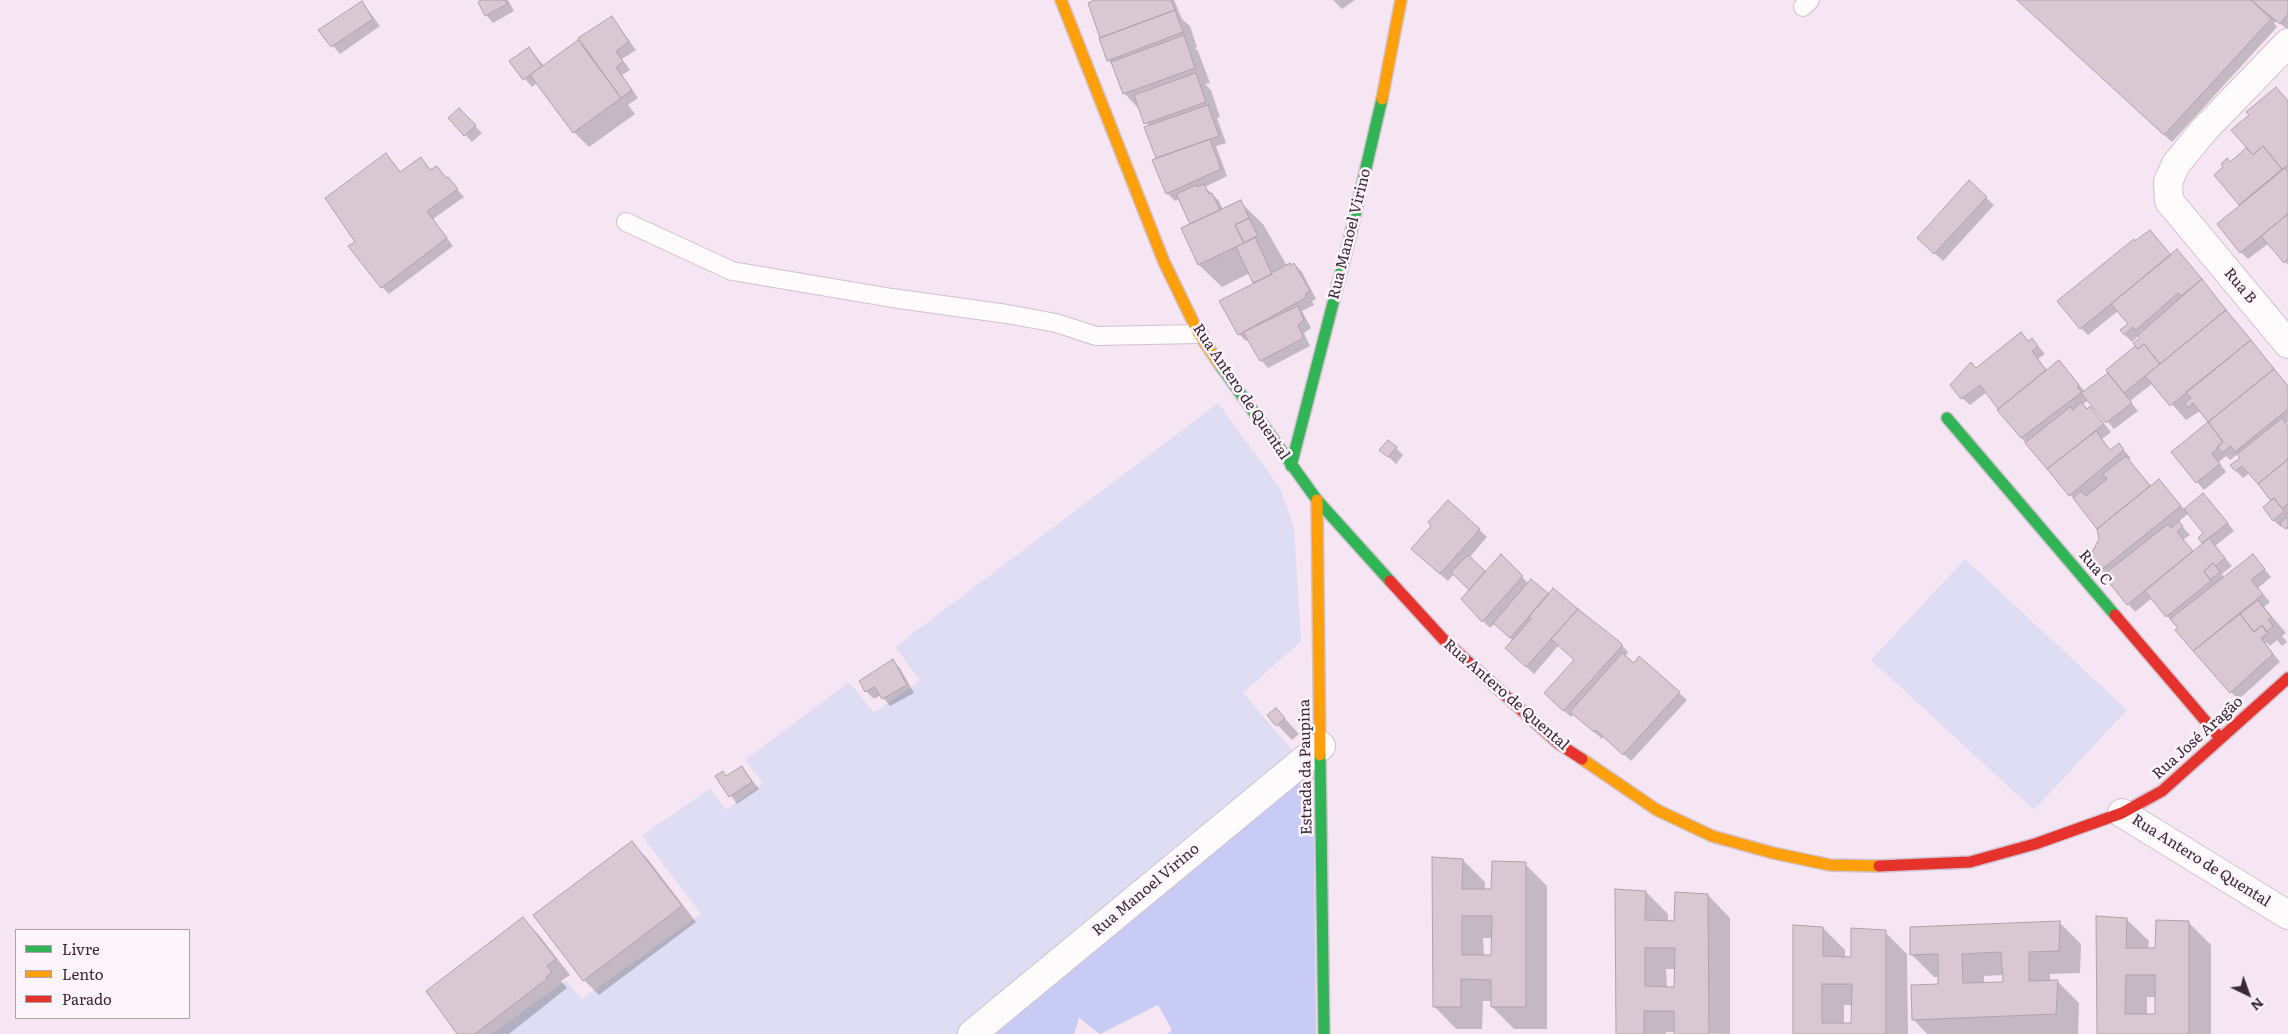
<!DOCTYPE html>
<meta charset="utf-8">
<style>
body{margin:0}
#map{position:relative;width:2288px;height:1034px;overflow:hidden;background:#f6e6f3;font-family:Literata,serif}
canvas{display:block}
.legend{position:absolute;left:15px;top:929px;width:175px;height:90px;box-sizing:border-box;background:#fef4fc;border:1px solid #afa2ad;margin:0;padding:6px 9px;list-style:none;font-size:15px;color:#392837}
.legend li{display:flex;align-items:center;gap:10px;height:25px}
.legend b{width:25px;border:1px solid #afa2ad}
.north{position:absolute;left:2223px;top:969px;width:50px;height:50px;-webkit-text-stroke:4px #fef4fc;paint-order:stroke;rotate:138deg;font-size:14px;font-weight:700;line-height:20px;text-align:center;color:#392837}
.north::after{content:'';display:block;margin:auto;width:18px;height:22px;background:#392837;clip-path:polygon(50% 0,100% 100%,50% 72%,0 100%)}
</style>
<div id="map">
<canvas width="2288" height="1034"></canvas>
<ul class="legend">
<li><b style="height:6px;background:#30b455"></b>Livre</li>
<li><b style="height:6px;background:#ff9f0a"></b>Lento</li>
<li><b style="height:6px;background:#e5322d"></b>Parado</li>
</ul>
<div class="north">N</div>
</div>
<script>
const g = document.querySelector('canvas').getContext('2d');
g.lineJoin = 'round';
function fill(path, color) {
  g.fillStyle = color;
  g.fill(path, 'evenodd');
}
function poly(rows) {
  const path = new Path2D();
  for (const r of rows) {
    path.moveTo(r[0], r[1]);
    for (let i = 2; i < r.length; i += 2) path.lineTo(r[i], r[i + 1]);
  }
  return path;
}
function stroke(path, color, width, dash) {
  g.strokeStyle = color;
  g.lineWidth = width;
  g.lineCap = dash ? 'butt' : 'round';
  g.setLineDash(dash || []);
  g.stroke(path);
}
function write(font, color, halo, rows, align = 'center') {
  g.font = font + ' Literata,serif';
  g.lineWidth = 5;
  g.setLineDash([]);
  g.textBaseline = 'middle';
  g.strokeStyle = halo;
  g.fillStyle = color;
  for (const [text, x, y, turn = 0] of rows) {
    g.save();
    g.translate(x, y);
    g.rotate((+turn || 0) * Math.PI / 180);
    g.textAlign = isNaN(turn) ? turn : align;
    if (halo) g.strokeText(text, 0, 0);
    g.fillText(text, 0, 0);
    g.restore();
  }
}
fill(poly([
 [1218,403,1280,488,1294,527,1301,641,1243,693,1298,757,961,1034,492,1034,566,980,582,999,701,914,642,836,710,788,726,810,763,783,745,760,849,682,874,713,920,680,895,647],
 [1965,559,2127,710,2034,810,1871,660]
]), '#deddf3');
fill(poly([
 [1313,764,1316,1034,1167,1034,1172,1030,1158,1005,1100,1034,1079,1018,1074,1034,983,1034]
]), '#c8ccf4');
fill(poly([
 [484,0,508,0,514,11,493,23,486,15],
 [1096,0,1174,0,1182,19,1190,26,1197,47,1195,48,1198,51,1210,83,1205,84,1211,90,1220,117,1217,118,1226,143,1216,146,1227,176,1205,187,1219,201,1223,210,1240,202,1263,224,1287,266,1294,264,1302,272,1316,299,1312,301,1314,305,1302,311,1311,328,1304,333,1310,346,1268,368,1261,360,1249,340,1246,341,1239,334,1255,283,1250,273,1222,287,1199,265,1183,229,1192,224,1180,198,1175,201,1167,193,1146,128,1149,127,1139,109,1124,93,1113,65,1108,60],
 [1333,0,1355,0,1342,9],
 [2019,0,2288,0,2288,30,2277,21,2274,23,2277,27,2172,142],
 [362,2,380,26,340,54,320,31],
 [612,17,636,50,622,59,630,70,622,75,638,98,628,105,635,114,589,147,574,132,538,82,532,87,511,62,529,48,544,66,578,41,584,47],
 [2276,88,2288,100,2288,265,2269,243,2248,259,2241,252,2241,206,2215,175,2230,163,2253,153,2251,115],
 [459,110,482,133,472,142,450,118],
 [386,155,401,173,421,159,432,171,437,167,464,197,433,219,453,246,389,294,382,287,357,242],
 [1969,182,1994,205,1943,261,1926,245],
 [2150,231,2171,256,2184,258,2288,386,2288,422,2286,424,2288,426,2288,530,2283,525,2281,527,2273,520,2273,501,2250,473,2243,478,2231,466,2242,458,2238,454,2230,460,2226,456,2219,462,2226,472,2204,490,2172,452,2209,423,2200,411,2186,420,2153,383,2130,401,2138,411,2114,429,2089,400,2082,405,2097,415,2111,432,2102,439,2111,451,2119,445,2131,458,2128,460,2152,487,2159,480,2185,510,2203,494,2211,502,2234,531,2215,546,2232,566,2222,574,2225,578,2260,564,2271,577,2258,588,2270,602,2264,607,2286,633,2282,636,2287,642,2282,646,2277,640,2270,646,2266,642,2265,643,2280,662,2238,700,2152,598,2135,612,2104,575,2101,570,2099,528,2026,444,1987,392,1970,405,1962,398,1976,369,2021,333,2029,342,2032,339,2045,354,2038,359,2047,371,2066,369,2085,392,2109,373,2108,371,2137,346,2142,338,2140,335,2132,342,2121,331,2129,324,2118,311,2088,335,2081,328,2136,243],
 [2189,513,2205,533,2199,538,2203,545,2193,552,2183,540,2190,535,2178,522],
 [1396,448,1403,455,1396,464,1381,450],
 [1448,501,1487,537,1470,557,1485,573,1501,556,1529,584,1621,644,1628,652,1625,657,1634,664,1639,658,1687,700,1631,761,1604,736,1602,739,1574,714,1571,717,1553,701,1576,660,1559,645,1534,674,1514,656,1513,641,1495,623,1490,628,1483,621,1471,590,1454,574,1448,581,1420,557,1433,526],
 [893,661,900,668,914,693,890,706,881,695,874,699,866,691,861,681],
 [1276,709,1299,734,1292,740,1268,715],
 [742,767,759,789,737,804,717,776,722,772,727,777],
 [632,843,647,858,696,922,599,995,584,980,535,916],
 [1463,860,1485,882,1485,890,1493,891,1525,864,1547,886,1547,1029,1514,1029,1492,1007,1492,1001,1483,1001,1482,1029,1456,1029,1434,1006],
 [1483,938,1493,938,1493,956,1484,956],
 [1646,892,1668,914,1668,922,1676,922,1708,895,1730,918,1730,1034,1666,1032,1666,1034,1617,1034],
 [1666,969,1676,969,1676,988,1667,988],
 [523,919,538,934,570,975,561,981,567,988,509,1034,459,1034],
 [2126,919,2149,941,2148,949,2156,950,2189,923,2211,945,2211,1034,2098,1034],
 [2147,997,2157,997,2156,1015,2147,1015],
 [2059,922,2081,944,2080,973,2050,974,2050,981,2057,981,2079,1003,2078,1034,1927,1034,1913,1019,1940,985,1939,977,1934,977,1911,954],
 [2004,975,2004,983,1984,984,1984,976],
 [1823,928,1845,950,1845,958,1853,959,1885,932,1907,954,1908,1034,1794,1034],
 [1844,1005,1853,1005,1853,1024,1844,1024]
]), '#0003');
const building = poly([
 [481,0,505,0,507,4,485,16,478,2,481,0],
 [1095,0,1171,0,1175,10,1100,38,1088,3,1095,0],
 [2017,0,2251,0,2271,19,2164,135,2017,0],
 [2251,0,2288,0,2288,14,2280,24,2251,0],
 [362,1,373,19,331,47,318,30,362,1],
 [1175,10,1183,32,1107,61,1099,38,1175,10],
 [612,16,629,42,616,51,623,62,616,67,632,90,621,98,578,38,612,16],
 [1184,35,1195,68,1123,94,1111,62,1184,35],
 [578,40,621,98,573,133,530,75,578,40],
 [529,47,542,66,523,80,509,61,529,47],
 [1196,73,1206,102,1144,124,1134,95,1196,73],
 [2276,87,2288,101,2288,165,2282,169,2263,146,2253,155,2231,130,2249,115,2246,112,2276,87],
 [1208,105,1219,136,1156,158,1144,127,1208,105],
 [459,108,476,125,464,136,448,118,459,108],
 [1210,139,1221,169,1166,194,1152,160,1210,139],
 [2263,146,2282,169,2239,205,2214,175,2223,167,2221,164,2227,158,2230,162,2246,148,2253,155,2263,146],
 [386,153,400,172,421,157,430,170,437,166,446,178,448,177,458,189,427,211,447,238,381,288,348,246,355,242,325,198,386,153],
 [2285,168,2288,172,2288,214,2240,253,2217,224,2285,168],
 [1969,180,1987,197,1934,254,1917,238,1969,180],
 [1204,184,1209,194,1212,193,1220,210,1190,224,1176,194,1196,185,1197,187,1204,184],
 [1241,200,1249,218,1235,225,1244,243,1198,265,1181,228,1241,200],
 [2288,214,2288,259,2284,263,2261,236,2288,214],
 [1249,218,1258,236,1244,243,1235,225,1249,218],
 [2150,230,2171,255,2080,329,2057,301,2134,239,2135,241,2150,230],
 [1255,237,1272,274,1253,283,1236,247,1255,237],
 [2177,249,2202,279,2181,296,2178,293,2136,330,2133,327,2124,335,2120,330,2128,324,2111,304,2177,249],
 [1290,263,1291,265,1294,263,1310,291,1305,294,1307,297,1238,335,1219,301,1272,274,1271,273,1290,263],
 [2202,279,2226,310,2160,364,2144,344,2138,349,2133,343,2140,338,2138,335,2202,279],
 [1298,306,1304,320,1298,325,1303,336,1302,339,1260,361,1243,332,1298,306],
 [2226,310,2251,340,2170,406,2145,376,2226,310],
 [2021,332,2028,341,2032,338,2038,346,2032,351,2046,370,1998,409,1980,385,1961,399,1950,385,1971,362,1976,368,2021,332],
 [2251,340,2274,369,2208,422,2193,403,2188,408,2185,403,2191,398,2186,392,2251,340],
 [2144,344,2160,364,2124,393,2106,370,2135,346,2138,349,2144,344],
 [2059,360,2079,385,2077,387,2082,392,2021,438,1997,410,2059,360],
 [2274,369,2288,386,2288,409,2235,452,2231,446,2222,453,2217,447,2223,442,2208,422,2274,369],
 [2108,373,2132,403,2106,423,2081,393,2108,373],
 [2081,402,2087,409,2090,406,2104,424,2047,469,2025,443,2070,407,2073,410,2081,402],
 [2282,418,2288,426,2288,459,2258,484,2242,466,2235,471,2230,465,2240,458,2237,454,2282,418],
 [2208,422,2223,442,2212,454,2220,464,2196,483,2171,452,2208,422],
 [2096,431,2110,450,2119,443,2124,450,2069,496,2047,469,2096,431],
 [1388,440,1397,447,1388,457,1379,450,1388,440],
 [2126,456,2150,486,2097,529,2073,498,2081,491,2086,496,2107,479,2103,474,2126,456],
 [2288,459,2288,504,2282,508,2274,498,2271,501,2258,484,2288,459],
 [2159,479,2181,506,2100,571,2089,558,2099,539,2097,529,2159,479],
 [2203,493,2228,523,2202,543,2198,538,2203,533,2184,509,2203,493],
 [2274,498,2284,511,2273,521,2263,507,2274,498],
 [1448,500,1480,529,1440,574,1411,549,1431,526,1428,522,1448,500],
 [2288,512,2288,527,2285,529,2280,523,2287,517,2285,515,2288,512],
 [2179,521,2183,527,2177,532,2193,551,2127,605,2103,575,2168,524,2171,528,2179,521],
 [2209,538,2225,558,2216,566,2213,563,2204,571,2211,581,2166,617,2145,591,2209,538],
 [1501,554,1523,576,1482,622,1461,599,1501,554],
 [2253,554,2265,569,2251,580,2263,594,2193,651,2175,630,2178,628,2170,619,2253,554],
 [1468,555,1485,571,1469,590,1451,572,1468,555],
 [2213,563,2220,572,2210,580,2204,571,2213,563],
 [1531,579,1549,594,1510,638,1493,623,1531,579],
 [1553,588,1578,609,1526,667,1505,648,1531,619,1529,616,1553,588],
 [2258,600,2272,618,2268,620,2273,626,2266,632,2262,625,2254,632,2240,614,2258,600],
 [1578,609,1621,643,1622,646,1563,711,1544,693,1574,660,1551,639,1578,609],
 [2240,614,2254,632,2262,625,2268,633,2261,638,2273,654,2230,693,2193,651,2240,614],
 [1622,653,1634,663,1639,656,1680,692,1623,755,1596,730,1594,732,1570,712,1622,653],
 [893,659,907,685,882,699,875,687,865,692,859,681,893,659],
 [1276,708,1285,718,1276,726,1267,715,1276,708],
 [742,766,752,782,729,797,715,776,723,771,726,776,742,766],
 [632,841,682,906,583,981,533,915,632,841],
 [1432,857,1463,859,1462,889,1491,889,1492,861,1526,862,1526,1007,1491,1007,1491,980,1461,979,1461,1007,1433,1007,1432,857],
 [1462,916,1492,916,1491,955,1462,955,1462,916],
 [1615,889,1646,891,1645,920,1674,921,1675,892,1708,894,1709,1034,1674,1034,1674,1011,1644,1011,1644,1034,1616,1034,1615,889],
 [1645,948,1675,948,1674,987,1645,986,1645,948],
 [2096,916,2127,918,2126,948,2155,948,2156,920,2189,921,2189,1034,2097,1034,2096,916],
 [2126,975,2155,975,2155,1014,2125,1014,2126,975],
 [523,917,556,959,547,966,552,972,546,977,548,978,475,1034,457,1034,426,991,523,917],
 [2060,921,2059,951,2029,952,2029,981,2058,980,2056,1014,1912,1020,1911,985,1938,984,1938,954,1910,955,1910,927,2060,921],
 [2001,952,2003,982,1963,983,1962,954,2001,952],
 [1793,925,1823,927,1823,956,1851,957,1851,928,1886,930,1886,1034,1793,1034,1793,925],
 [1822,984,1852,984,1851,1023,1822,1023,1822,984]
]);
fill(building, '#d9c8d2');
stroke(building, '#b2a1ab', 1);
const lane = poly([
 [1803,7,1810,0],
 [626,222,732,271,892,298,1007,314,1056,323,1096,336,1199,334]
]);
const street = poly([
 [2288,43,2204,130,2176,164,2168,182,2169,201,2288,344],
 [2122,813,2288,915],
 [972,1034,1321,746]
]);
const fast = poly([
 [1220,365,1317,500,1390,581],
 [1947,418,2115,615],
 [1291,466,1348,245,1382,99],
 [1320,755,1324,1034]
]);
const slow = poly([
 [1061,0,1164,262,1199,334,1220,365],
 [1382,99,1401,0],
 [1317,500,1320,755],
 [1582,759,1657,810,1712,836,1773,853,1830,865,1879,866]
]);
const jam = poly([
 [1390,581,1444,640,1559,744,1582,759],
 [2115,615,2220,738],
 [1879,866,1970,862,2035,844,2122,813,2162,791,2288,678]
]);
stroke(lane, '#d1c1ce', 20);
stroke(street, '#d1c1ce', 30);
stroke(fast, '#d1c1ce', 14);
stroke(slow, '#d1c1ce', 14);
stroke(jam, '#d1c1ce', 14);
stroke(lane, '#fefbfd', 18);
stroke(street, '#fefbfd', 28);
stroke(fast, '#30b455', 11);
stroke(slow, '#ff9f0a', 11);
stroke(jam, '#e5322d', 11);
write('15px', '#392837', '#fef4fc', [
 ["Rua Manoel Virino",1350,234,-76],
 ["Rua B",2240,286,50],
 ["Rua Antero de Quental",1241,392,56],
 ["Rua C",2095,568,49],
 ["Rua Antero de Quental",1506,695,41],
 ["Rua José Aragão",2198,738,-42],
 ["Estrada da Paupina",1306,767,-91],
 ["Rua Antero de Quental",2201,861,32],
 ["Rua Manoel Virino",1146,890,-40]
]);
</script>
